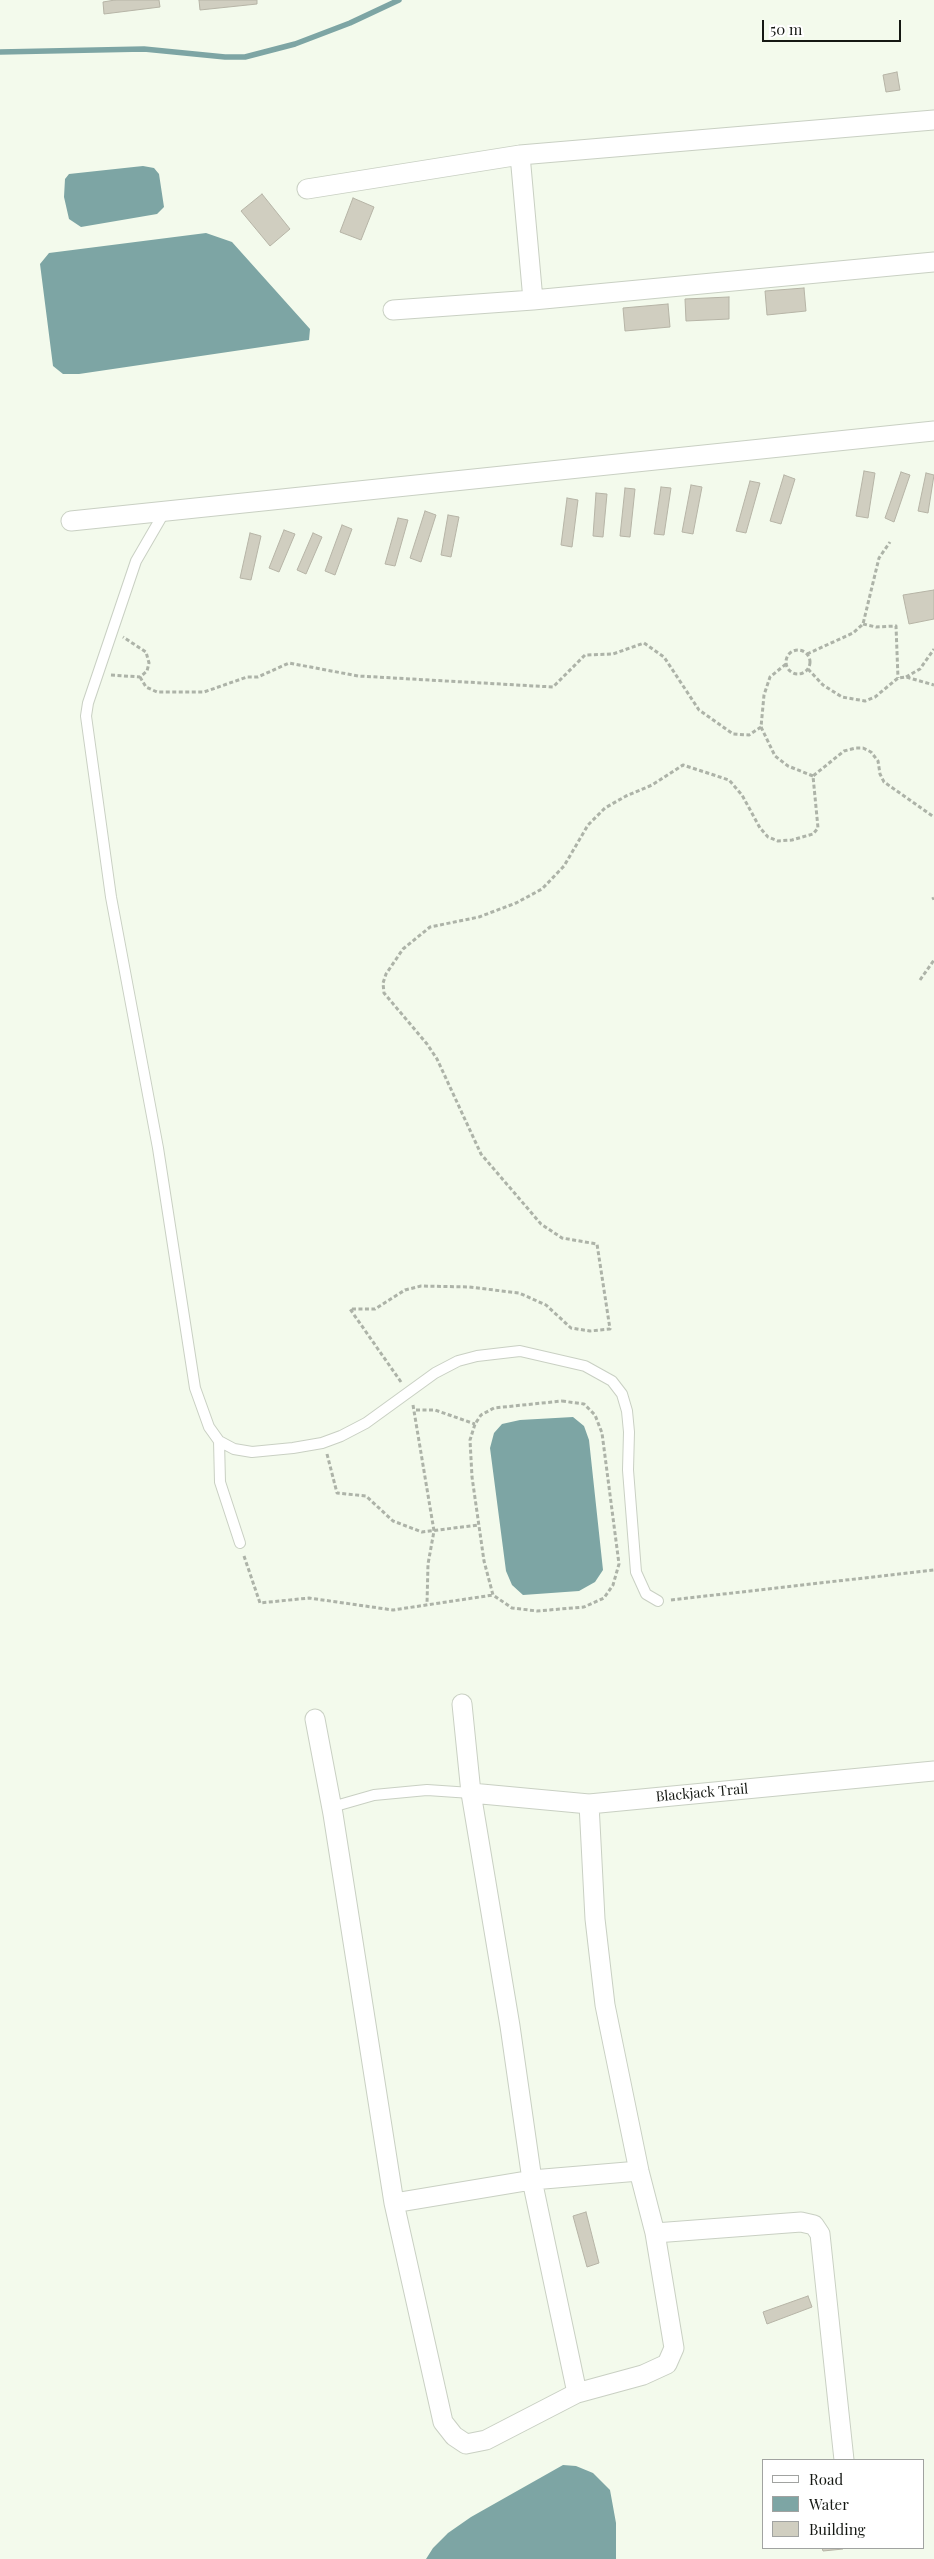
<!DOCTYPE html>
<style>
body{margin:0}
#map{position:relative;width:934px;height:2559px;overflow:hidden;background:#f3faec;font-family:"Playfair Display",serif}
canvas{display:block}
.legend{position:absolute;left:762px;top:2459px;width:162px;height:90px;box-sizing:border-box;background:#fff;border:1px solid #a1a3a1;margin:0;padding:6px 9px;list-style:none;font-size:15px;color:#151813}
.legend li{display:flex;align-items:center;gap:10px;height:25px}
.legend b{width:25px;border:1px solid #a1a3a1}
.scale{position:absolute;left:762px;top:20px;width:139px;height:22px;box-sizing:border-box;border:2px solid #151813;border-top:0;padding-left:6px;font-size:15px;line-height:18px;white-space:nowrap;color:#151813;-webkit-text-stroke:4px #fff;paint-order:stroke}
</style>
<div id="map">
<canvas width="934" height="2559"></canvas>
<ul class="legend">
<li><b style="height:6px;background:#fff"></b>Road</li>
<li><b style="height:14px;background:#7da5a4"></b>Water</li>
<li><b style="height:14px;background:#d0cec0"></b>Building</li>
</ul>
<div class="scale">50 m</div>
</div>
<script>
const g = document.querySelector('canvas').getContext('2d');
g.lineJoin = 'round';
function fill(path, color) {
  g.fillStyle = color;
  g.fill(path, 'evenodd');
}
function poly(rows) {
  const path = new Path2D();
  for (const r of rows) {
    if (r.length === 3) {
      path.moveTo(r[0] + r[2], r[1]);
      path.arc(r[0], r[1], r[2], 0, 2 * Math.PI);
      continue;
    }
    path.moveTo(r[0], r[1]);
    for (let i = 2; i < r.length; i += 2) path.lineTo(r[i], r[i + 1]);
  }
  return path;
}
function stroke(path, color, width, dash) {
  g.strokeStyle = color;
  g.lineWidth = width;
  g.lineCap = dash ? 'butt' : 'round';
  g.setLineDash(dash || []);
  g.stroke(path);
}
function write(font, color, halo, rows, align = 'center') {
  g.font = font + ' "Playfair Display",serif';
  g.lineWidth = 4;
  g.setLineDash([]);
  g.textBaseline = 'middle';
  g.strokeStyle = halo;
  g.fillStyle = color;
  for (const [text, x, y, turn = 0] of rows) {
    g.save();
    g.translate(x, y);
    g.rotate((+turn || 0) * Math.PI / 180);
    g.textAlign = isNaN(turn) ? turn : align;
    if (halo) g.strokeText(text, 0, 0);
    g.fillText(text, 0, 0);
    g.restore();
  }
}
fill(poly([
 [143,166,154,168,159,174,164,207,157,214,81,227,69,219,64,197,65,179,69,174],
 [206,233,232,242,310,329,309,340,79,374,63,374,53,366,40,264,49,253],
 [573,1417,584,1426,589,1440,603,1570,595,1582,579,1591,523,1595,512,1585,506,1571,490,1448,494,1433,502,1424,520,1420],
 [563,2465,576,2466,593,2473,610,2490,616,2523,616,2559,426,2559,433,2548,448,2533,471,2517]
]), '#7da5a4');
stroke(poly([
 [0,52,144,49,225,57,245,57,295,44,350,23,399,0]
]), '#7da5a4', 5.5);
const building = poly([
 [115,0,159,0,160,7,104,14,103,2,115,0],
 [199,0,257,0,257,4,200,10,199,0],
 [897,72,900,90,886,92,883,75,897,72],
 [262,194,290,229,270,246,241,211,262,194],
 [353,198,374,207,361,240,340,232,353,198],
 [804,288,806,311,767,315,765,291,804,288],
 [729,297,729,319,686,321,685,299,729,297],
 [668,304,670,327,625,331,623,308,668,304],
 [864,471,875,473,868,518,856,516,864,471],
 [901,472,910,475,894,522,885,518,901,472],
 [926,473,934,475,928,513,918,511,926,473],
 [784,475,795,479,781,524,770,521,784,475],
 [750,481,760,483,746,533,736,531,750,481],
 [691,485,702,487,693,534,682,532,691,485],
 [661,487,671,488,664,535,654,534,661,487],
 [625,488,635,489,630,537,620,536,625,488],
 [596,493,607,494,603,537,593,536,596,493],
 [567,498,578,500,572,547,561,545,567,498],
 [425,511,436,515,421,562,410,558,425,511],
 [448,515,459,517,451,557,441,555,448,515],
 [398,518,408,520,395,566,385,564,398,518],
 [342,525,352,529,335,575,325,571,342,525],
 [284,530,295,534,279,572,269,568,284,530],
 [250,533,261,536,251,580,240,578,250,533],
 [313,533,322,537,306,574,297,570,313,533],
 [934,590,934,619,909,624,903,595,934,590],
 [586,2212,599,2263,587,2267,573,2216,586,2212],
 [808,2296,812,2307,767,2324,763,2312,808,2296],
 [822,2548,843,2548,843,2549,823,2551,822,2548]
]);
fill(building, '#d0cec0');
stroke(building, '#b6b4a6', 1);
const service = poly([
 [165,511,136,561,88,703,86,716,111,897,158,1148,195,1388,209,1427,219,1441,234,1449,252,1452,293,1448,322,1443,341,1436,366,1423,435,1373,458,1361,477,1356,520,1351,585,1366,612,1381,622,1394,627,1411,629,1432,628,1470,636,1572,646,1594,658,1601],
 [219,1441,220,1482,240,1543],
 [332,1807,374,1795,427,1790,471,1793]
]);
const minor = poly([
 [520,155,533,300],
 [307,189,520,155,934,120],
 [393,310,533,300,934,262],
 [71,521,934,431],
 [315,1719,333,1814,394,2203,443,2422,454,2436,466,2444,486,2440,577,2393,532,2180,510,2026,471,1793,462,1704],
 [471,1793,589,1804,934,1771],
 [394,2203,532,2180,639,2171],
 [655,2233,801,2222,814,2225,820,2234,844,2460],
 [577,2393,643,2375,667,2364,674,2348,655,2233,639,2171,605,2005,595,1919,589,1804]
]);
stroke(service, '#c9d0c3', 12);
stroke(minor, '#c9d0c3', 21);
stroke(poly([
 [863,624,876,627,896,626,898,678],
 [798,662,12],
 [807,654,853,633,863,624,879,558,890,542],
 [808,669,823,685,842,697,865,701,875,697,898,678,906,677,934,685],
 [111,675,140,677,147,671,149,663,146,652,123,637],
 [140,677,146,687,157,692,204,692,247,677,258,677,289,663,358,676,553,687,585,655,613,654,644,643,664,657,699,710,733,734,749,735,761,727,764,695,770,677,786,664],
 [906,677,920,669,934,649],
 [761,727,775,756,788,766,813,776],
 [932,899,934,898],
 [920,980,934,960],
 [401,1382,350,1309,375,1309,405,1290,421,1286,469,1287,519,1293,546,1305,571,1328,590,1331,610,1329,597,1244,562,1238,541,1224,481,1154,437,1059,427,1044,384,993,383,983,386,974,403,949,430,927,479,917,516,903,542,889,564,866,588,825,605,808,626,796,652,785,683,765,729,780,742,795,760,828,768,837,778,841,792,840,813,834,818,828,813,776,844,751,856,748,863,748,871,752,878,761,880,774,884,782,934,817],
 [562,1401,584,1404,595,1415,602,1433,619,1564,613,1585,604,1598,584,1607,537,1611,512,1608,493,1595,484,1561,472,1477,470,1440,475,1424,481,1415,494,1408,562,1401],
 [413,1405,434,1531,428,1564,427,1604],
 [416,1410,435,1410,475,1424],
 [327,1454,337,1493,366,1496,393,1521,422,1532,478,1525],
 [244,1556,260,1603,309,1598,393,1610,493,1595],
 [671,1600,934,1570]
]), '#adb3a8', 3, [4, 2.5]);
stroke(service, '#fff', 10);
stroke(minor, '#fff', 19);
write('14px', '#151813', '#fff', [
 ["Blackjack Trail",702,1793,-5]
]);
</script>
